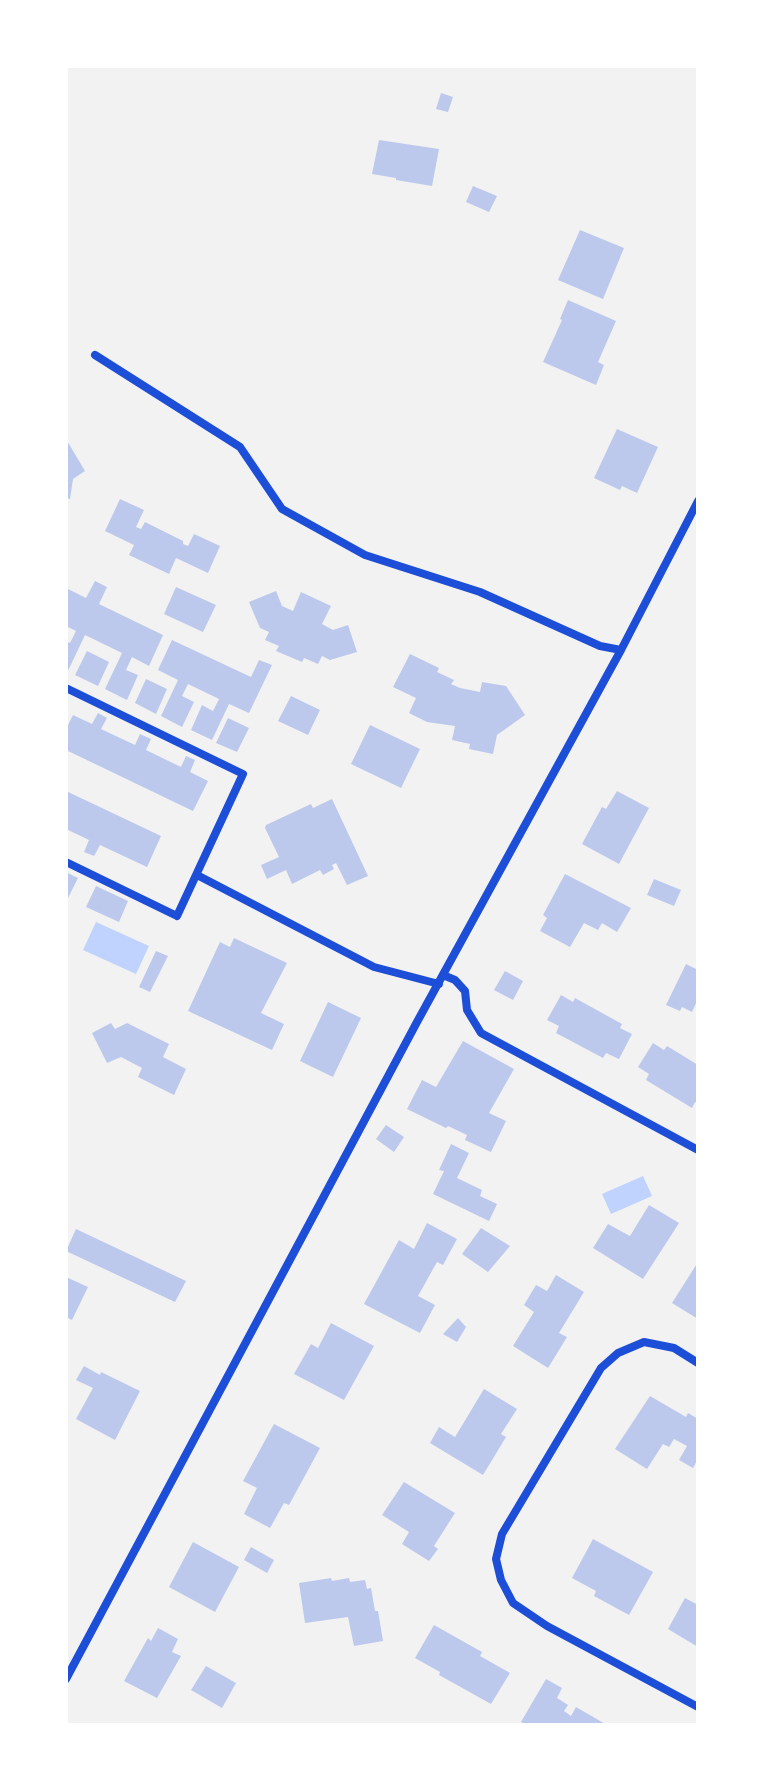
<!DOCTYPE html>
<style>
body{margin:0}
#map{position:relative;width:764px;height:1791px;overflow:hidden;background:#f2f2f2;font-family:Roboto,sans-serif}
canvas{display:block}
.frame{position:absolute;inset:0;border:68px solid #fff;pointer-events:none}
</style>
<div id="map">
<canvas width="764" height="1791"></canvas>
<div class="frame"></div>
</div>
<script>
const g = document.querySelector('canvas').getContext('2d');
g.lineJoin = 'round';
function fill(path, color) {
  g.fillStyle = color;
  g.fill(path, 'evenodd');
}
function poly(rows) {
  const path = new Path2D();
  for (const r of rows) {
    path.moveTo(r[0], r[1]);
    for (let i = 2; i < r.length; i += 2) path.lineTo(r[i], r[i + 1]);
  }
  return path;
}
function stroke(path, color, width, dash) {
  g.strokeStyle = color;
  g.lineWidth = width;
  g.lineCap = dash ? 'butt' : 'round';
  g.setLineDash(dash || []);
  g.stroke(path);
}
fill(poly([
 [96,922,149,946,136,974,83,950],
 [643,1176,652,1196,611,1214,602,1194]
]), '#bfd3fe');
fill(poly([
 [441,93,453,97,448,112,436,109],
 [379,140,439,149,432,186,396,180,396,178,372,174],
 [473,186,497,196,489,212,466,202],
 [580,230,624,248,603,299,558,280],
 [568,300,616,321,598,362,604,365,596,385,543,362,562,320,560,319],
 [617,429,658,447,637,493,622,486,620,490,594,478],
 [66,439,85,471,73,479,70,499,66,498],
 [120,499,144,510,136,527,141,529,145,522,183,541,183,544,188,546,194,534,220,546,208,573,176,558,169,574,129,555,134,545,105,531],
 [95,581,107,587,99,604,163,635,149,666,132,657,126,670,138,675,127,700,105,689,122,653,85,635,66,675,66,641,70,643,76,631,66,626,66,588,86,598],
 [176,587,216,605,203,632,164,614],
 [276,591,282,606,293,611,301,592,331,606,322,624,333,630,348,625,357,652,330,660,322,656,318,664,304,658,302,662,276,651,279,646,265,640,269,632,260,628,249,602],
 [172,640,251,677,259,660,272,665,249,713,229,704,212,740,191,730,202,705,213,711,219,699,188,684,182,696,194,702,182,727,161,716,178,680,158,670],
 [87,651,109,662,98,686,75,675],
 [410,654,439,668,437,672,454,680,451,684,460,688,480,692,482,682,506,686,525,715,497,735,493,754,469,749,470,744,452,740,455,726,427,722,409,713,416,698,393,687],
 [146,679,167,689,156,714,135,703],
 [291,696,320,710,308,735,278,721],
 [98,713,107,718,101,729,135,745,140,734,151,739,146,750,181,767,186,756,195,760,190,772,208,781,193,811,66,750,66,729,73,715,92,724],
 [228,718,249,728,237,752,216,743],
 [370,725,420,749,401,788,351,764],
 [66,791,161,836,147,867,100,845,94,856,84,852,89,840,66,829],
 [617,791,649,808,619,864,582,844,602,807,606,809],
 [332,799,368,876,347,885,336,863,332,865,334,869,323,875,320,870,292,884,286,870,267,879,261,865,279,857,265,828,266,825,311,804,313,808],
 [66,872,78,878,66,902],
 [565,874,631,908,617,932,602,923,598,930,584,923,570,947,540,931,547,918,543,915],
 [654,879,681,890,674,906,647,895],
 [96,886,128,901,119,922,86,907],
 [234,938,287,963,261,1013,284,1024,272,1050,188,1011,220,942,230,947],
 [156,951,168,956,150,992,139,987],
 [686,964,698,970,698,999,692,1012,682,1007,680,1011,666,1005],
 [505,971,523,981,513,1000,494,990],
 [561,995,573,1002,575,998,622,1024,620,1028,632,1034,619,1059,606,1053,603,1058,556,1033,559,1026,547,1020],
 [328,1002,361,1018,333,1077,300,1061],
 [111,1023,115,1029,127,1023,169,1044,163,1057,186,1069,174,1095,138,1077,142,1068,121,1057,107,1063,92,1033],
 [463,1041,514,1069,489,1113,506,1121,491,1152,465,1140,467,1135,448,1126,446,1128,407,1109,422,1080,436,1087],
 [653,1043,664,1050,667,1046,698,1065,698,1104,695,1102,692,1108,646,1080,649,1074,638,1067],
 [386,1125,404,1137,394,1152,376,1139],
 [451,1144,469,1153,457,1178,482,1190,480,1196,497,1204,489,1221,433,1194,444,1171,439,1170],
 [649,1205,679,1223,643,1279,593,1248,608,1224,630,1236],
 [427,1223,457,1239,443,1265,437,1262,418,1296,435,1305,420,1333,364,1304,399,1240,414,1249],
 [481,1228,510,1246,488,1272,462,1254],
 [76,1229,186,1281,175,1302,66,1251],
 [698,1262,698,1319,672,1303],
 [556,1275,584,1292,559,1333,567,1337,548,1368,513,1346,534,1312,524,1305,536,1285,547,1291],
 [66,1277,88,1287,72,1320,66,1317],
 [458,1318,466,1327,457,1342,443,1334],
 [331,1323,374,1346,344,1400,294,1374,311,1344,318,1348],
 [84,1366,100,1375,101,1372,140,1391,115,1440,76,1419,93,1388,76,1380],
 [484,1389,517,1409,501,1434,506,1437,483,1475,430,1443,439,1427,455,1437],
 [650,1396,686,1417,688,1413,698,1419,698,1459,693,1468,679,1460,687,1446,674,1439,669,1447,663,1444,647,1469,615,1449],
 [274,1424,320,1448,289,1505,284,1503,270,1528,244,1514,257,1488,243,1481],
 [404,1482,455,1513,434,1546,438,1549,429,1561,402,1544,409,1532,382,1515],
 [593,1539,653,1572,629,1615,594,1596,596,1591,572,1578],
 [193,1542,239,1567,215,1612,169,1587],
 [251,1547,274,1560,267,1573,244,1560],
 [331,1578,332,1581,349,1578,350,1582,365,1580,367,1589,371,1588,375,1611,378,1611,383,1641,354,1646,348,1617,305,1623,299,1583],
 [685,1598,698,1605,698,1647,668,1629],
 [434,1625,482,1652,480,1656,510,1673,491,1704,439,1675,440,1672,415,1658],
 [158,1628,178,1639,172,1652,181,1656,157,1698,124,1681,148,1638,151,1641],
 [206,1666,236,1683,222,1708,191,1690],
 [546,1679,562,1688,557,1698,568,1705,564,1711,571,1716,576,1707,607,1725,527,1725,521,1722]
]), '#bdc9ec');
stroke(poly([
 [95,355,240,447,282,509,365,555,480,592,600,646,621,650],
 [66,688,243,774,177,916,66,862],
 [197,875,374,967,439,984],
 [443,975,455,980,465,991,467,1010,481,1033,698,1150],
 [698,1363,674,1348,644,1342,618,1353,601,1368,502,1534,496,1559,501,1580,513,1603,547,1626,698,1707],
 [66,1679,417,1022,621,650,698,501]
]), '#1d4ed8', 8);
</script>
